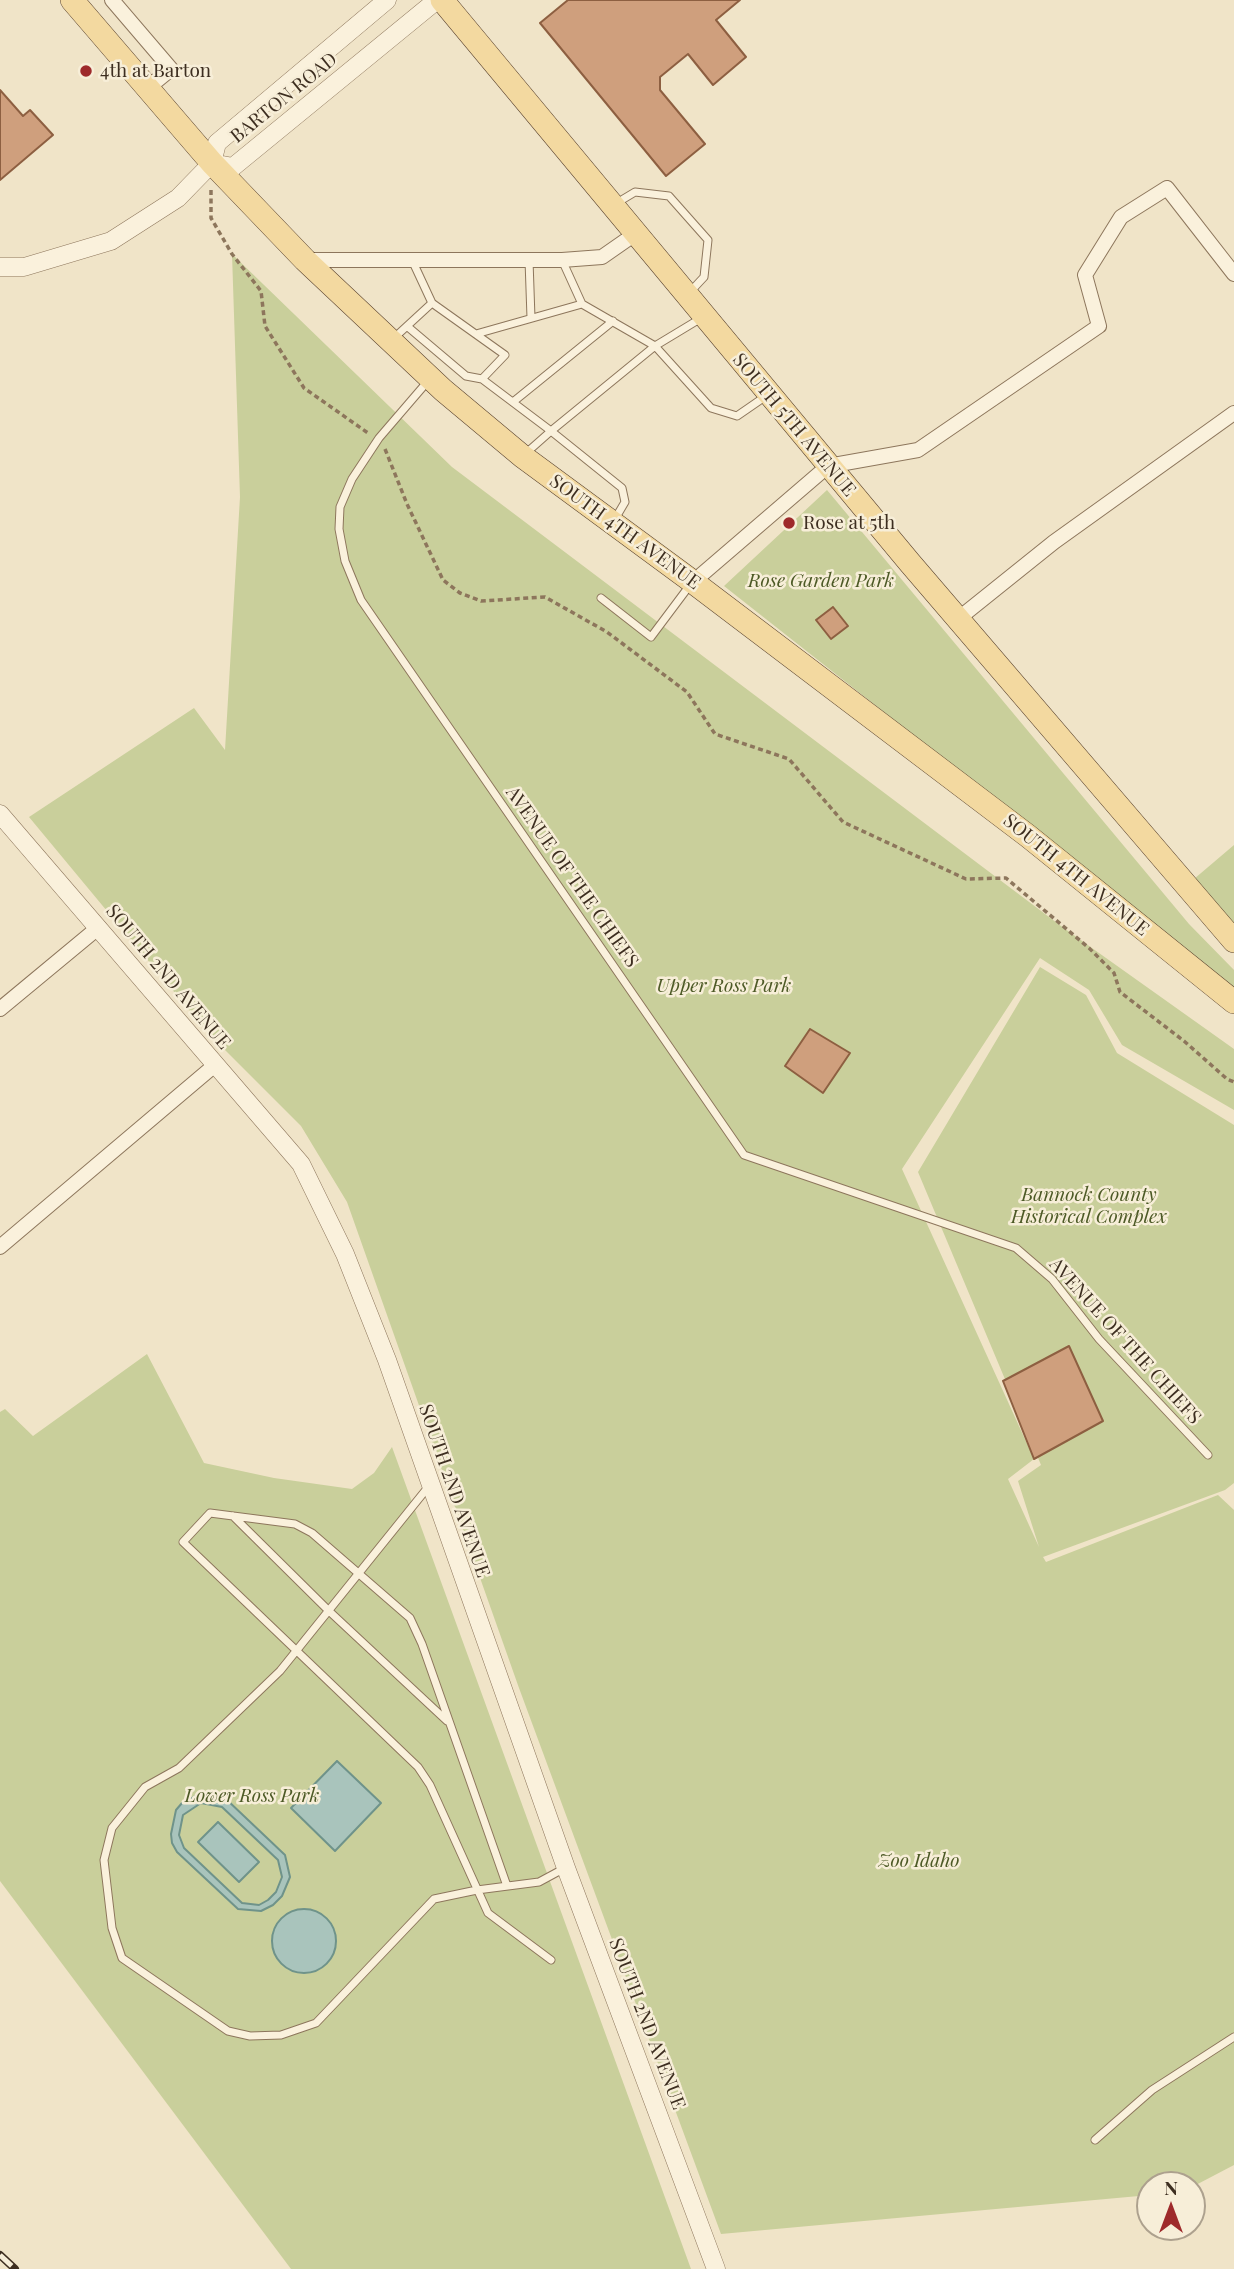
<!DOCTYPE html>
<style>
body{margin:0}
#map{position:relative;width:1234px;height:2269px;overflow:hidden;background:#f0e4c8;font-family:"Playfair Display",serif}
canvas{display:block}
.north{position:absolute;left:1136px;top:2171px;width:70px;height:70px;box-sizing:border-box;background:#f7eed8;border:2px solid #ada18e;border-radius:50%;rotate:0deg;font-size:19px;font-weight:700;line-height:28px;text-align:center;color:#3d2e20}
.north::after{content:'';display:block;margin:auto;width:24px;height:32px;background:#9e2a2b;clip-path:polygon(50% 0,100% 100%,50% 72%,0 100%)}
</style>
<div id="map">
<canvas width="1234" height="2269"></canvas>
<div class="north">N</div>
</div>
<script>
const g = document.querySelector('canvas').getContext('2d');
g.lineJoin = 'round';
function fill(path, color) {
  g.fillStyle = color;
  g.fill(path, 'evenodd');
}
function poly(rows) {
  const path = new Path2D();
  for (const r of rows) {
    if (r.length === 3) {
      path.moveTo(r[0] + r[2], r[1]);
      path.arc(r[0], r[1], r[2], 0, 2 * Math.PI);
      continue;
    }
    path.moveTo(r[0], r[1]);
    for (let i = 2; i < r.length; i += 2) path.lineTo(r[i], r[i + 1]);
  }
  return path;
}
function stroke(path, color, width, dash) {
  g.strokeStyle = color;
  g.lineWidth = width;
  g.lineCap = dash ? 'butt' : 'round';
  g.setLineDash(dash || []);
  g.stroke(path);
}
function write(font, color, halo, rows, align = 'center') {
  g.font = font + ' "Playfair Display",serif';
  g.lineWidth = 5;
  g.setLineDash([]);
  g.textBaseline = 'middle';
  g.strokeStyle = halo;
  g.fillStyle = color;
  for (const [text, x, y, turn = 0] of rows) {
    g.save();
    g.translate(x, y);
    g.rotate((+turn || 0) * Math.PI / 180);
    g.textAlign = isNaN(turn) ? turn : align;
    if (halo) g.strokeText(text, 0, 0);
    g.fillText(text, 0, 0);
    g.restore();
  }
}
fill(poly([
 [232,254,452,467,1061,926,1234,1049,1234,1110,1122,1045,1089,990,1040,958,902,1169,1034,1459,1008,1479,1039,1547,1018,1481,1041,1465,918,1172,1040,967,1086,995,1117,1053,1234,1125,1234,1483,1225,1490,1043,1557,1046,1562,1218,1495,1234,1510,1234,2165,1192,2187,1192,2185,1150,2185,1150,2195,721,2234,519,1688,347,1202,301,1126,209,1034,29,817,194,708,225,750,240,497],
 [827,490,1189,924,1234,970,1234,988,724,586],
 [1234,845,1234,926,1194,879],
 [147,1354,204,1463,274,1478,352,1489,374,1473,392,1447,691,2269,291,2269,0,1881,0,1412,5,1409,33,1436]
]), '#c9cf9b');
const water = poly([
 [337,1761,381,1803,335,1851,291,1808,337,1761],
 [200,1794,216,1795,226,1799,285,1855,290,1877,282,1896,273,1905,261,1911,238,1909,177,1852,172,1843,171,1834,176,1810,182,1803,200,1794],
 [201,1803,222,1807,278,1860,282,1877,276,1892,268,1900,259,1905,242,1903,184,1848,179,1835,183,1815,201,1803],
 [218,1822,259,1862,239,1882,198,1842,218,1822],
 [304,1941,32]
]);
fill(water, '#a9c4bc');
stroke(water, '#6f938a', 2);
const building = poly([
 [568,0,740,0,716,20,746,57,713,85,688,54,660,77,660,90,705,144,666,176,540,23,568,0],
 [0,90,23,116,30,110,53,135,0,180,0,90],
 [833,607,848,626,831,639,816,620,833,607],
 [810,1029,850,1053,823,1093,785,1066,810,1029],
 [1069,1346,1103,1421,1034,1459,1003,1381,1069,1346]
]);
fill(building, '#cf9f7d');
stroke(building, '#8d5f41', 2);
const service = poly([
 [615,204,635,192,669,196,708,240,704,277,690,292],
 [529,260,531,318],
 [562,260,582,304,655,346,703,317],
 [408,327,466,376,482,379,505,355,432,303,412,260],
 [476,334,582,304],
 [394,338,432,303],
 [482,379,551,431,525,454],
 [428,381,379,438,352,479,340,507,339,529,345,561,361,600,744,1155,1016,1248,1052,1279,1099,1339,1208,1455],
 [513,402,613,321],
 [615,519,625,502,622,488,551,431,655,346,711,408,737,416,766,396],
 [601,598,651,637,690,585],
 [429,1486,280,1671,179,1768,145,1787,112,1828,104,1860,112,1928,122,1958,228,2031,250,2036,281,2035,316,2023,434,1899,477,1890,539,1882,565,1868],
 [233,1516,329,1611,447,1721],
 [507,1886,422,1644,410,1618,312,1533,295,1524,210,1513,183,1542,418,1767,430,1785,488,1913,551,1960],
 [1095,2140,1152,2090,1234,2037]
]);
const minor = poly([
 [112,0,171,69,149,87],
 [305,260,562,260,602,257,635,234],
 [693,582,828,466,918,450,1099,326,1085,275,1121,217,1167,188,1234,274],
 [958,619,1054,542,1234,413],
 [0,1009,99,927],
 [0,1247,215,1065]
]);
const tertiary = poly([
 [212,163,233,167,437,0],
 [212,163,217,143,387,0],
 [0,267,24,267,111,241,178,198,212,163],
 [0,814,301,1164,345,1254,387,1360,566,1868,716,2269]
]);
const primary = poly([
 [72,0,212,163,305,260,443,390,522,456,693,582,1028,836,1234,1002],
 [442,0,910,563,1234,941]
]);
stroke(service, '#8d765c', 9);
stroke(minor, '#8d765c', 16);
stroke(tertiary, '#8d765c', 19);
stroke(primary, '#5b4430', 24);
stroke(poly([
 [211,190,211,218,232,254,261,291,265,326,304,388,368,433],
 [385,449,407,504,443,580,460,593,481,601,545,597,607,632,687,692,715,734,789,759,843,822,966,879,1006,878,1089,948,1114,973,1120,992,1184,1041,1227,1079,1234,1082]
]), '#8d765c', 3.5, [5, 3.5]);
stroke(service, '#faf1dc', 7);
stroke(minor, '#faf1dc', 14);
stroke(tertiary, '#faf1dc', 18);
stroke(primary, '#f3d9a0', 23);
const rail = poly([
 [0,2255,15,2269]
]);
stroke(rail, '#3d2e20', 8);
stroke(rail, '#f7eed8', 5, [16]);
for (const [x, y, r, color] of [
 [86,71,7,"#9e2a2b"],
 [789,523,7,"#9e2a2b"]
]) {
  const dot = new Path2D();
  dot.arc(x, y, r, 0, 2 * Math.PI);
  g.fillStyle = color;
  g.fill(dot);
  stroke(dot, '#f7eed8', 2.5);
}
write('19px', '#3d2e20', '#f7eed8', [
 ["4th at Barton",100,71],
 ["Rose at 5th",803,523]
], 'left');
write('19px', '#3d2e20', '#f7eed8', [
 ["BARTON ROAD",284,98,-39],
 ["SOUTH 5TH AVENUE",794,425,50],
 ["SOUTH 4TH AVENUE",625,532,36],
 ["SOUTH 4TH AVENUE",1076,875,39],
 ["AVENUE OF THE CHIEFS",572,877,55],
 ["SOUTH 2ND AVENUE",168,977,50],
 ["AVENUE OF THE CHIEFS",1125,1341,48],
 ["SOUTH 2ND AVENUE",454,1491,71],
 ["SOUTH 2ND AVENUE",647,2024,69]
]);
write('italic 19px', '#4d5a26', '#f7eed8', [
 ["Rose Garden Park",821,581],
 ["Upper Ross Park",724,986],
 ["Bannock County",1089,1195],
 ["Historical Complex",1089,1217],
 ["Lower Ross Park",252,1796],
 ["Zoo Idaho",919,1861]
]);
</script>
